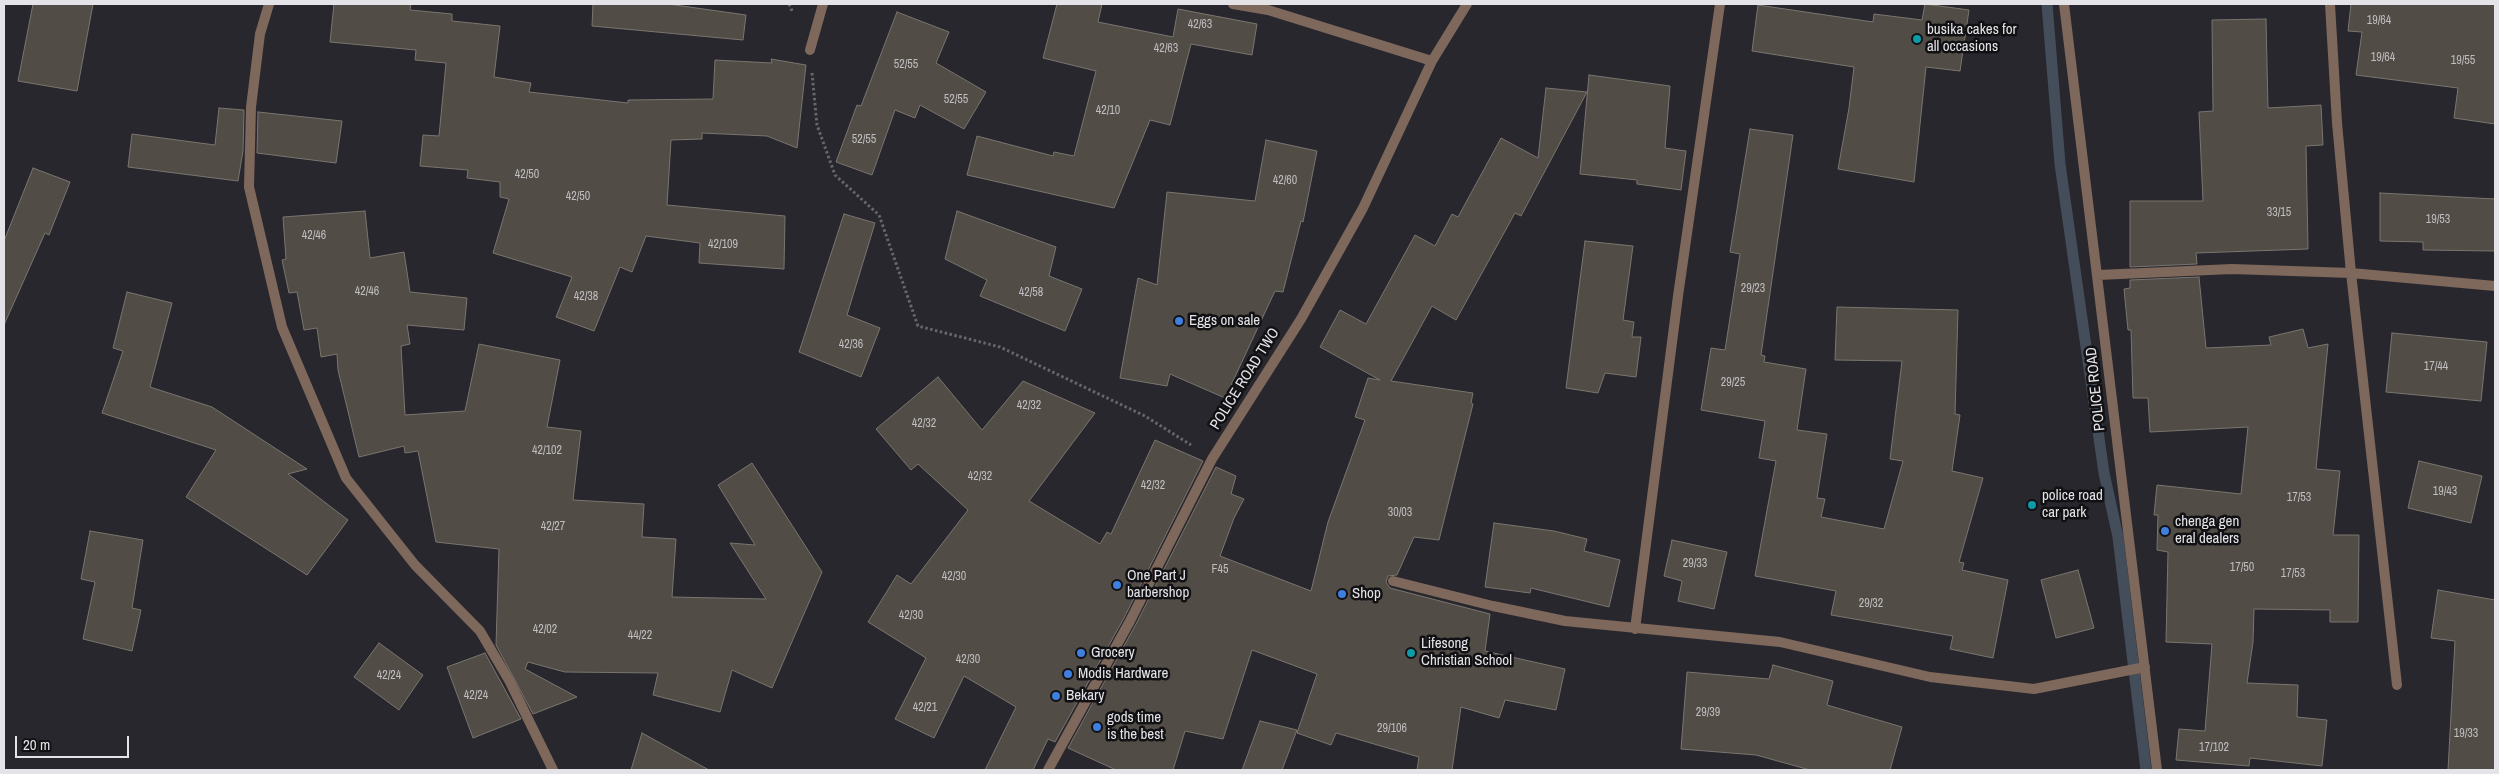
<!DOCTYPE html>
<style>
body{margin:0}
#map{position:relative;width:2499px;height:774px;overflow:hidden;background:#28272d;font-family:"Archivo Narrow",sans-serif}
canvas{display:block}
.frame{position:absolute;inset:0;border:5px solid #e4e3e7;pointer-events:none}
.scale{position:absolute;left:15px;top:736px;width:114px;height:22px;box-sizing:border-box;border:2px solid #e4e3e7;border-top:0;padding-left:6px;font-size:15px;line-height:18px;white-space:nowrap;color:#e4e3e7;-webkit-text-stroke:4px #111013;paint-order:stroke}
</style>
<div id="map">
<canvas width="2499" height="774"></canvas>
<div class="frame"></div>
<div class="scale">20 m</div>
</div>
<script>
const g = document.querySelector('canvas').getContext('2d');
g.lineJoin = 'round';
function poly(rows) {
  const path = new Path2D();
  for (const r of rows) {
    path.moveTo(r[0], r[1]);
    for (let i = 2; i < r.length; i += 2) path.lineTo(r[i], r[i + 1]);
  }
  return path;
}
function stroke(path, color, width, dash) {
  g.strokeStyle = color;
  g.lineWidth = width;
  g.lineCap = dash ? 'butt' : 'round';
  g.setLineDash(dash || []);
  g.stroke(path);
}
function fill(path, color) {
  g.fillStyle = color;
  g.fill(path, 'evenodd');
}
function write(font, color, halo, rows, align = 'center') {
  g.font = font + ' "Archivo Narrow",sans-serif';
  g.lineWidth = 5;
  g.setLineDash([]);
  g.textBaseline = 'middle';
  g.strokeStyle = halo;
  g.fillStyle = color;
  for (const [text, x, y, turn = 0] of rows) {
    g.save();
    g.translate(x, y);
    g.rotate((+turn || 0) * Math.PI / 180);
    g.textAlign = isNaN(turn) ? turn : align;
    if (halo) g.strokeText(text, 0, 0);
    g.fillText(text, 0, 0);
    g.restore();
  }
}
stroke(poly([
 [2047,4,2060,164,2104,473,2118,537,2146,770]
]), '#444e5b', 11);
const building = poly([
 [33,4,93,4,77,91,18,81,33,4],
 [334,4,411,4,410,10,452,14,452,21,500,26,494,77,531,83,529,92,628,103,628,100,713,99,715,60,772,63,771,59,806,65,797,148,767,136,702,133,702,139,671,140,667,205,785,216,784,269,699,263,700,243,646,236,632,272,620,267,594,331,556,317,572,277,493,253,509,199,500,197,500,182,467,178,468,170,420,166,423,135,439,136,446,63,415,60,416,50,330,42,334,4],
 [593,4,668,4,746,15,743,40,592,26,593,4],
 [1057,4,1102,4,1098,22,1173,37,1178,9,1257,24,1252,55,1191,44,1170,125,1150,120,1114,208,967,175,977,136,1053,156,1054,152,1074,156,1096,71,1043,58,1057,4],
 [1925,4,1969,10,1960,71,1926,67,1914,182,1838,169,1849,108,1854,67,1752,51,1758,5,1873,22,1874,14,1922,20,1925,4],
 [2351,4,2495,4,2495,124,2454,118,2458,88,2356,75,2362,32,2348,31,2351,4],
 [897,12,949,32,936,63,986,92,964,129,920,105,915,118,895,110,872,175,836,162,857,105,861,106,897,12],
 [2266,19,2268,108,2321,105,2323,145,2306,146,2308,249,2196,253,2197,264,2130,267,2130,201,2203,201,2199,112,2213,111,2212,20,2266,19],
 [1589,75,1670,86,1665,148,1686,151,1681,190,1637,184,1637,180,1580,174,1589,75],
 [1546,88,1587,92,1521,216,1515,213,1456,320,1432,306,1391,381,1473,393,1471,403,1473,404,1439,540,1414,537,1397,575,1388,576,1386,582,1390,588,1490,614,1485,651,1565,669,1556,710,1505,700,1499,718,1461,707,1452,770,1417,770,1419,757,1336,733,1331,745,1297,733,1317,674,1252,650,1223,739,1185,731,1173,770,1116,770,1068,748,1136,624,1216,467,1236,476,1231,494,1244,499,1234,518,1220,556,1311,591,1328,522,1365,420,1355,417,1368,378,1380,380,1320,347,1340,310,1366,324,1415,235,1435,246,1452,214,1458,217,1501,138,1538,158,1546,88],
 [219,108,244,110,243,151,238,181,128,167,132,134,215,145,219,108],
 [258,112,342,121,336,163,257,153,258,112],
 [1750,129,1793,135,1761,355,1765,356,1764,362,1806,369,1797,430,1827,434,1817,498,1825,499,1821,517,1884,529,1903,461,1890,459,1902,361,1835,360,1837,307,1958,310,1955,414,1960,415,1952,471,1983,478,1959,562,1964,563,1962,570,2008,580,1993,658,1950,649,1953,636,1831,615,1836,591,1755,576,1776,461,1759,458,1765,421,1701,410,1711,348,1725,350,1740,254,1730,252,1750,129],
 [1266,140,1317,151,1303,222,1301,221,1283,292,1275,291,1225,398,1170,374,1167,386,1120,378,1138,278,1157,285,1167,192,1255,201,1266,140],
 [33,168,70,182,49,235,45,233,4,325,4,241,33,168],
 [2380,193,2495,199,2495,251,2423,250,2423,242,2380,241,2380,193],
 [365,211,370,258,404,252,410,292,467,298,464,330,407,325,410,344,401,346,405,415,465,411,479,344,560,360,547,427,581,431,573,500,644,504,642,537,676,539,672,597,766,599,730,543,755,545,718,485,752,463,822,572,772,688,732,670,720,712,653,695,658,673,565,672,528,662,525,669,577,697,533,714,496,645,499,549,436,542,418,451,405,453,404,446,359,457,338,370,337,354,321,357,317,328,304,330,297,292,289,293,282,260,286,259,283,217,365,211],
 [957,211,1056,247,1049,276,1082,289,1065,331,980,296,987,280,945,259,957,211],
 [844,214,875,223,847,315,880,328,861,377,799,352,844,214],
 [1585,241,1633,246,1623,320,1634,322,1632,337,1641,337,1636,377,1605,373,1598,393,1566,388,1585,241],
 [2199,277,2206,348,2271,345,2269,337,2303,329,2308,348,2328,344,2316,469,2340,471,2333,535,2359,535,2358,622,2330,622,2330,610,2254,609,2253,642,2247,683,2298,685,2297,717,2327,720,2322,766,2250,758,2249,766,2176,760,2179,729,2205,731,2212,644,2166,642,2168,552,2157,550,2158,515,2154,515,2157,485,2241,494,2248,427,2150,432,2148,398,2133,398,2131,330,2128,330,2124,289,2130,288,2130,280,2199,277],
 [127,292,172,303,150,387,212,407,307,469,288,474,348,520,307,575,186,497,216,450,102,413,123,351,113,348,127,292],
 [2392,333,2487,342,2481,401,2386,392,2392,333],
 [938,377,982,430,1023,381,1095,413,1029,501,1100,544,1107,532,1111,534,1155,440,1203,461,1124,618,1055,742,1048,739,1033,770,985,770,1016,707,964,676,934,738,895,719,926,658,868,622,897,575,911,584,968,510,918,464,911,470,876,429,938,377],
 [2419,461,2482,476,2471,523,2408,508,2419,461],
 [1494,523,1554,531,1587,539,1584,551,1620,560,1609,607,1531,588,1530,593,1485,587,1494,523],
 [90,531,143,540,132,608,141,610,132,651,83,639,95,582,81,579,90,531],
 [1672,540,1727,552,1714,609,1678,601,1682,581,1664,576,1672,540],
 [2078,570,2094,628,2056,638,2041,580,2078,570],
 [2438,590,2495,600,2495,770,2448,770,2455,641,2431,638,2438,590],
 [379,643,423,675,399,710,354,677,379,643],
 [485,653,521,719,473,738,447,667,485,653],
 [1773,665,1833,681,1827,705,1902,727,1890,770,1810,770,1756,755,1681,749,1687,672,1769,679,1773,665],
 [1260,721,1297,730,1282,770,1242,770,1260,721],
 [642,733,709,770,631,770,642,733]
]);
fill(building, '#514c46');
stroke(building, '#7a756f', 1);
stroke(poly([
 [789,4,793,13],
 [812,73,817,125,835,175,879,215,918,326,1000,347,1145,416,1191,445]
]), '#67666b', 3, [2.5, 2.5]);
stroke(poly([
 [269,4,260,34,251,107,249,187,282,327,346,478,415,565,480,631,510,682,553,770],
 [1233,4,1268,10,1432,61],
 [2064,4,2157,770],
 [2330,4,2337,123,2351,273,2397,685],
 [810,50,823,4],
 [2098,275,2232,269,2351,273,2495,286],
 [1393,581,1493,606,1565,621,1780,642,1930,677,2034,689,2145,667],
 [1635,629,1678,296,1720,4],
 [1048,770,1130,621,1212,459,1301,319,1363,208,1432,61,1467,4]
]), '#7e675b', 10);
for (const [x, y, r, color] of [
 [1917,39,5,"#0f9aa8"],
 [1179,321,5,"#3f7fe0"],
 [2032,505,5,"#0f9aa8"],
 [2165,531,5,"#3f7fe0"],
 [1117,585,5,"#3f7fe0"],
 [1342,594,5,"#3f7fe0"],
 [1081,653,5,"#3f7fe0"],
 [1411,653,5,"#0f9aa8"],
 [1068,674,5,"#3f7fe0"],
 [1056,696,5,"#3f7fe0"],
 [1097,727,5,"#3f7fe0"]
]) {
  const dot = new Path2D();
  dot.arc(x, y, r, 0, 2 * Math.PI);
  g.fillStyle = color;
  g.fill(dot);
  stroke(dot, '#111013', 2);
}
write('12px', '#bfbdbf', null, [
 ["19/64",2379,21],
 ["42/63",1200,25],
 ["42/63",1166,49],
 ["19/64",2383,58],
 ["19/55",2463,61],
 ["52/55",906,65],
 ["52/55",956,100],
 ["42/10",1108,111],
 ["52/55",864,140],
 ["42/50",527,175],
 ["42/60",1285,181],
 ["42/50",578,197],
 ["33/15",2279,213],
 ["19/53",2438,220],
 ["42/46",314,236],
 ["42/109",723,245],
 ["29/23",1753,289],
 ["42/46",367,292],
 ["42/58",1031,293],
 ["42/38",586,297],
 ["42/36",851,345],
 ["17/44",2436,367],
 ["29/25",1733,383],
 ["42/32",1029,406],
 ["42/32",924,424],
 ["42/102",547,451],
 ["42/32",980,477],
 ["42/32",1153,486],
 ["19/43",2445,492],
 ["17/53",2299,498],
 ["30/03",1400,513],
 ["42/27",553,527],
 ["29/33",1695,564],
 ["17/50",2242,568],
 ["F45",1220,570],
 ["17/53",2293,574],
 ["42/30",954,577],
 ["29/32",1871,604],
 ["42/30",911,616],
 ["42/02",545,630],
 ["44/22",640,636],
 ["42/30",968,660],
 ["42/24",389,676],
 ["42/24",476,696],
 ["42/21",925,708],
 ["29/39",1708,713],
 ["29/106",1392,729],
 ["19/33",2466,734],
 ["17/102",2214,748]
]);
write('15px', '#e4e3e7', '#111013', [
 ["busika cakes for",1927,30],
 ["all occasions",1927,47],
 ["Eggs on sale",1189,321],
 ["police road",2042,496],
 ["car park",2042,513],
 ["chenga gen",2175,522],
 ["eral dealers",2175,539],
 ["One Part J",1127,576],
 ["barbershop",1127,593],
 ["Shop",1352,594],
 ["Lifesong",1421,644],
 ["Christian School",1421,661],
 ["Grocery",1091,653],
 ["Modis Hardware",1078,674],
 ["Bekary",1066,696],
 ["gods time",1107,718],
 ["is the best",1107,735]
], 'left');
write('15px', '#e4e3e7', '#111013', [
 ["POLICE ROAD TWO",1245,379,-58],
 ["POLICE ROAD",2096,389,-96]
]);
</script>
